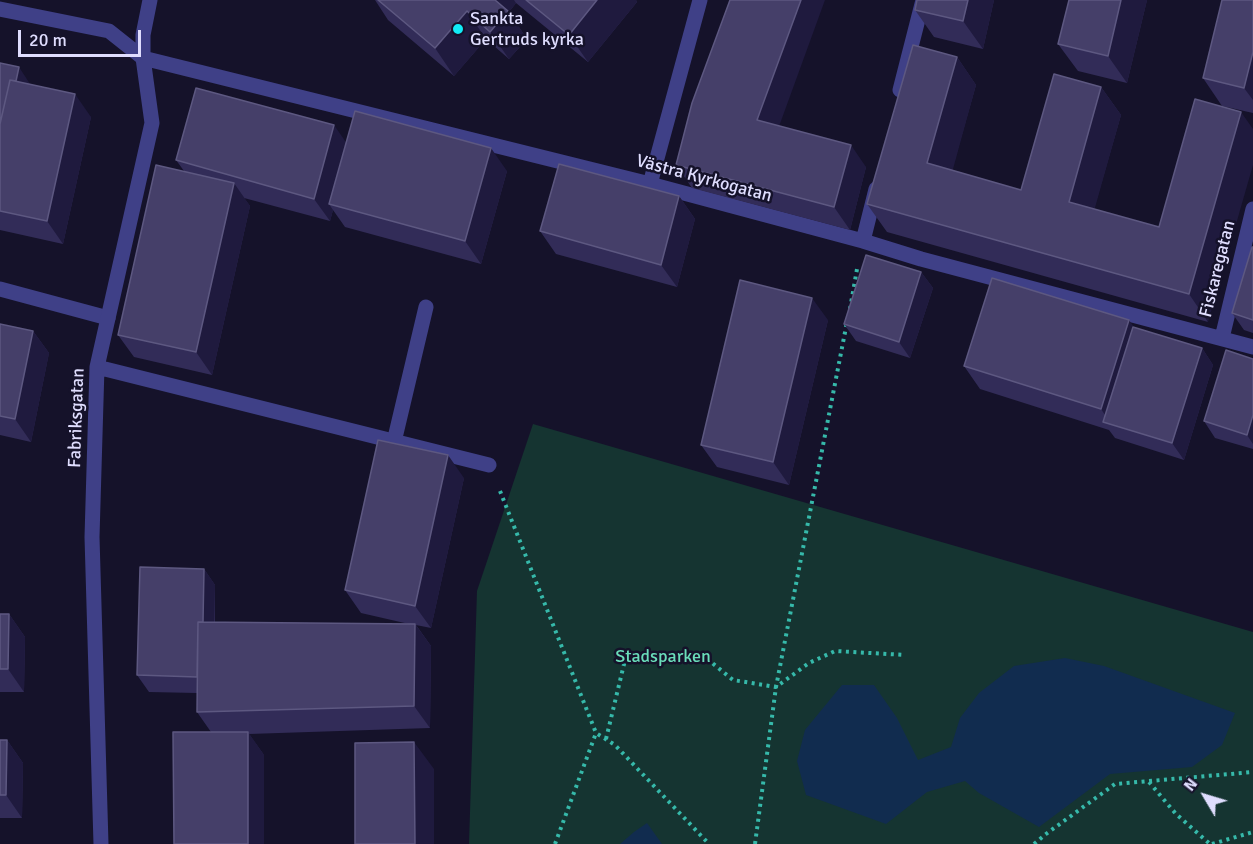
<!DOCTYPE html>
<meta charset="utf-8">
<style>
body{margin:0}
#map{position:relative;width:1253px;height:844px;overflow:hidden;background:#15122a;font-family:Signika,sans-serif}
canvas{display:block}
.north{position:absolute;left:1175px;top:766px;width:60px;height:60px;-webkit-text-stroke:4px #15122a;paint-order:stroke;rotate:308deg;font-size:16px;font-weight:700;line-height:24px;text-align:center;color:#dfddfe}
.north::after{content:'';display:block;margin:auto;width:21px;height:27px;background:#dfddfe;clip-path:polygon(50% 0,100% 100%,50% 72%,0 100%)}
.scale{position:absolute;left:18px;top:30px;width:123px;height:27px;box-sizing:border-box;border:3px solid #dfddfe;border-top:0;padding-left:8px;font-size:18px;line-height:21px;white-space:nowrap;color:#dfddfe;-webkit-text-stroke:4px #15122a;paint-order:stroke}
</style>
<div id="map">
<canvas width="1253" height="844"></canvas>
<div class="north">N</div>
<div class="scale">20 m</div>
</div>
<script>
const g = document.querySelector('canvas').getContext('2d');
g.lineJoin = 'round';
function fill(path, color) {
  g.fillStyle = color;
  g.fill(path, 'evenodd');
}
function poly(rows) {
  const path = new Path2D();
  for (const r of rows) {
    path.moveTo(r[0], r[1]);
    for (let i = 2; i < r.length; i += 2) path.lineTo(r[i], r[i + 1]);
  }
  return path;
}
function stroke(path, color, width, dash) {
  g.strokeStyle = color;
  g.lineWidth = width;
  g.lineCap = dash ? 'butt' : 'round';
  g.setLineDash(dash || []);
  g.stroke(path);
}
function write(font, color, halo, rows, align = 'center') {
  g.font = font + ' Signika,sans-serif';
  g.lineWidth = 5;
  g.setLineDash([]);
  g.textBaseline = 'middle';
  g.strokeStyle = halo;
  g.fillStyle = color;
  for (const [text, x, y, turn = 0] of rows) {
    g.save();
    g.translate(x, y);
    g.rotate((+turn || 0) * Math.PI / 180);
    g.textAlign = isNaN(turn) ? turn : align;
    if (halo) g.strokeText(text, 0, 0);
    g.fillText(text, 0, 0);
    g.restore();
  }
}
fill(poly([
 [533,424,1253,632,1253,844,469,844,477,591]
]), '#153431');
fill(poly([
 [1065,658,1104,666,1235,713,1222,745,1192,767,1110,774,1039,827,979,793,965,781,927,792,886,824,806,795,797,761,805,730,842,685,874,685,897,718,918,760,951,747,960,718,979,693,1014,666],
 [647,823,662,844,620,844,634,832]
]), '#112c4f');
stroke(poly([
 [850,309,857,269],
 [500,491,596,733,615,745,709,844],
 [606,739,625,660,658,659,690,653,705,657,733,680,776,687,809,663,835,651,905,655],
 [1149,782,1176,814,1210,844],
 [555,844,596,733],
 [755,844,776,687,847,322],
 [1034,844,1046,834,1115,784,1253,772],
 [1212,844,1253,832]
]), '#36b9aa', 4, [3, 4.5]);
stroke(poly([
 [0,289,108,318]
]), '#3f4087', 15);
stroke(poly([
 [0,9,109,31,143,58,650,184,863,241,921,259,1253,347],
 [900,90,923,0],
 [650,184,700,0],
 [863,241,876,189],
 [1222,338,1253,209],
 [97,367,489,465],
 [394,442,426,307],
 [101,844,92,537,97,367,152,123,143,58,143,35,150,0]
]), '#3f4087', 15);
fill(poly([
 [375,0,636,0,637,2,588,62,516,3,509,12,527,39,509,59,486,39,454,76,388,20],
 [994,0,983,49,934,37,915,10],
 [1069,0,1147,0,1127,83,1078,71,1058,44],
 [1253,0,1253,113,1222,106,1203,78],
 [957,57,976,85,952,170,1021,190,1101,87,1121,115,1094,209,1159,227,1208,322,887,232,867,204],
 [0,63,30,84,30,85,91,117,63,244,0,230],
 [779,126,866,167,850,230,692,188,676,165],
 [346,143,507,171,481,264,345,227,333,210,330,221,244,198,250,206,212,375,134,357,118,335,184,171,176,160],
 [679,196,695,219,677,287,556,254,540,231],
 [1253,247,1253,333,1244,330,1232,313],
 [921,272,933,288,910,358,856,341,844,324],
 [828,320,789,485,717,467,701,445],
 [1129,320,1133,327,1202,348,1213,365,1184,460,1115,438,1109,430,980,389,964,366],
 [0,324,33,331,49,353,31,442,0,435],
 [1253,359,1253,449,1215,438,1204,421],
 [464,478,431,628,416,625,431,646,430,728,249,734,264,755,211,732,197,712,197,693,149,692,137,675,204,569,215,585,215,622,409,624,361,613,345,590],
 [0,614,9,614,25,637,24,692,0,692],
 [0,740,7,740,23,763,22,818,0,818]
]), '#322c58');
fill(poly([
 [491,0,514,0,516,3,509,12,527,39,509,59,490,32],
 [597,0,636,0,637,2,588,62,569,35],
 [801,0,825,0,773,143,757,120],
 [968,0,994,0,983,49,963,21],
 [1121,0,1147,0,1127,83,1108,56],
 [467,11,486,39,454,76,435,48],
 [1253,52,1253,100,1244,88],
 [957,57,976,85,947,191,927,163],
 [19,67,30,84,11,169,0,153],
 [1101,87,1121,115,1089,229,1069,202],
 [75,94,91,117,63,244,47,221],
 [1241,112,1253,129,1253,165,1208,322,1189,294],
 [334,125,350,148,329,204,333,210,330,221,314,199],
 [851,145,866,167,850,230,834,207],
 [491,148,507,171,481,264,465,241],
 [234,183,250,206,212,375,196,352],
 [679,196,695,219,677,287,661,265],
 [921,272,933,288,910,358,899,342],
 [812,298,828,320,789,485,773,462],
 [1129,320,1145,343,1111,424,1101,409],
 [33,331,49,353,31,442,15,419],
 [1202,348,1213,365,1184,460,1172,443],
 [1253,415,1253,444,1247,435],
 [448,455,464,478,431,628,415,606],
 [204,569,215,585,213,693,201,677],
 [9,614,25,637,24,692,8,669],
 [415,624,431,646,430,728,414,706],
 [248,732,264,755,264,844,248,844],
 [7,740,23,763,22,818,6,795],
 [414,742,434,769,434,844,415,844]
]), '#1f1a3e');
const building = poly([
 [378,0,495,0,508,11,490,32,467,11,435,48,378,0],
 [526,0,597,0,569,35,526,0],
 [730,0,801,0,757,120,851,145,834,207,676,165,692,103,730,0],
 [917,0,968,0,963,21,915,10,917,0],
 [1069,0,1121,0,1108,56,1058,44,1069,0],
 [1222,0,1253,0,1253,52,1244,88,1203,78,1222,0],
 [913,45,957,57,927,163,1021,190,1054,74,1101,87,1069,202,1159,227,1195,99,1241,112,1189,294,867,204,913,45],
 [0,63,19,67,16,81,10,80,0,124,0,63],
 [10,80,75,94,47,221,0,211,0,124,10,80],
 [196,88,334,125,314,199,176,160,196,88],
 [355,111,491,148,465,241,329,204,355,111],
 [559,164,679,196,661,265,540,231,559,164],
 [156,165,234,183,196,352,118,335,156,165],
 [1252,247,1253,247,1253,320,1232,313,1252,247],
 [866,255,921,272,899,342,844,324,866,255],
 [992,278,1129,320,1101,409,964,366,992,278],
 [740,280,812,298,773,462,701,445,740,280],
 [0,324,33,331,15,419,0,416,0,324],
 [1133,327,1202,348,1172,443,1103,422,1133,327],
 [1226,350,1253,359,1253,415,1247,435,1204,421,1226,350],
 [378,440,448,455,415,606,345,590,378,440],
 [140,567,204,569,203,622,198,622,197,677,137,675,140,567],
 [0,614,9,614,8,669,0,669,0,614],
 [198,622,415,624,414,706,197,712,198,622],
 [173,732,248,732,248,844,174,844,173,732],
 [0,740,7,740,6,795,0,795,0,740],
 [414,742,415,844,355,844,355,743,414,742]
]);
fill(building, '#453f69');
stroke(building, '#5d5881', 1.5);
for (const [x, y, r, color] of [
 [458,29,6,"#11ebf6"]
]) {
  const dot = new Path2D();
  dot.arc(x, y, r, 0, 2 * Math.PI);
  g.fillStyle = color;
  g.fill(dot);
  stroke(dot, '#15122a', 2);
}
write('18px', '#dfddfe', '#15122a', [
 ["Sankta",470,19],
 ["Gertruds kyrka",470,40]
], 'left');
write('18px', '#dfddfe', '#15122a', [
 ["Västra Kyrkogatan",704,179,15],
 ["Fiskaregatan",1218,269,-76],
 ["Fabriksgatan",77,418,-88]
]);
write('18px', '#6addba', '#15122a', [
 ["Stadsparken",663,657]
]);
</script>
